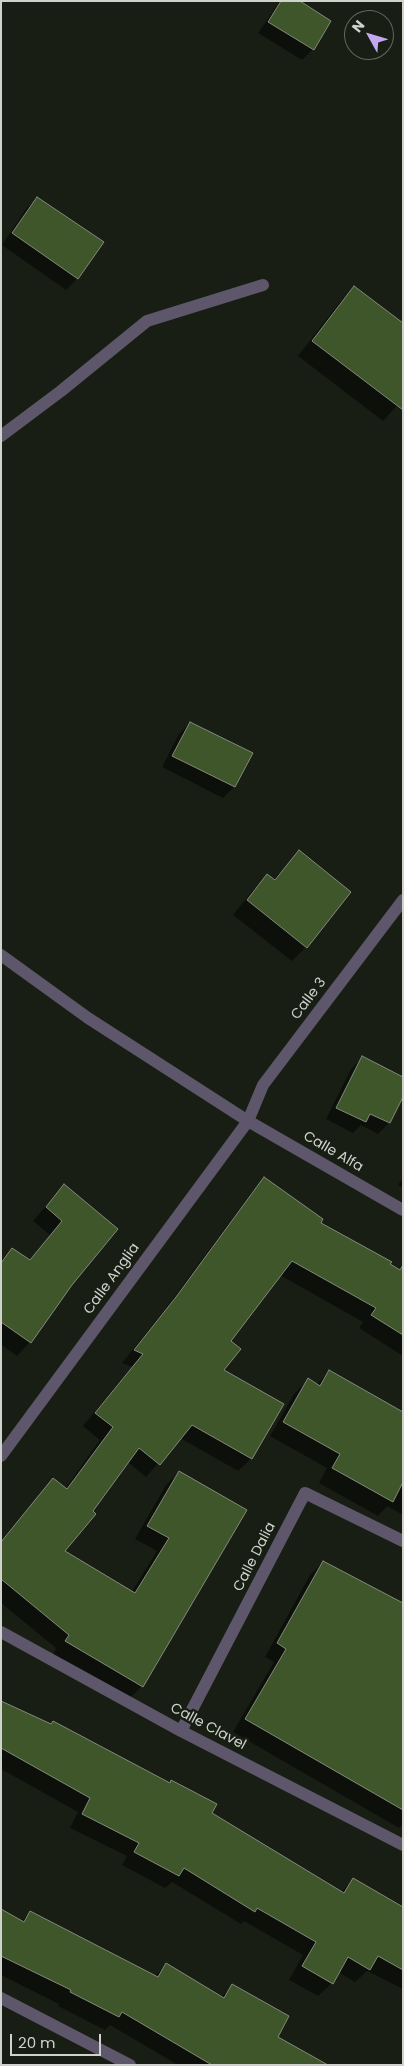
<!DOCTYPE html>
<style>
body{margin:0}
#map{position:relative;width:404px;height:2066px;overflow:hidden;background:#191e14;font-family:Poppins,sans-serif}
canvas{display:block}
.frame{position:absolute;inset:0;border:2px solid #cfd3cc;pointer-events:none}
.north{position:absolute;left:344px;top:10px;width:50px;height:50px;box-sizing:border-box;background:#191e14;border:1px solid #62665e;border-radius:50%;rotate:309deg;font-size:14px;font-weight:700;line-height:20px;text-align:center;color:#cfd3cc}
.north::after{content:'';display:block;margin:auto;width:18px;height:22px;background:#c4a7f1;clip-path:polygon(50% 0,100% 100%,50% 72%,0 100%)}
.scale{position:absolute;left:10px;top:2034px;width:91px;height:22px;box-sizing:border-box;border:2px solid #cfd3cc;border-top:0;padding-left:6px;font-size:15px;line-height:18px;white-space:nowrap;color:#cfd3cc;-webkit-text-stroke:4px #191e14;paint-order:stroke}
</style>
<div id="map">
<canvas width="404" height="2066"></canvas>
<div class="frame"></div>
<div class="north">N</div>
<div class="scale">20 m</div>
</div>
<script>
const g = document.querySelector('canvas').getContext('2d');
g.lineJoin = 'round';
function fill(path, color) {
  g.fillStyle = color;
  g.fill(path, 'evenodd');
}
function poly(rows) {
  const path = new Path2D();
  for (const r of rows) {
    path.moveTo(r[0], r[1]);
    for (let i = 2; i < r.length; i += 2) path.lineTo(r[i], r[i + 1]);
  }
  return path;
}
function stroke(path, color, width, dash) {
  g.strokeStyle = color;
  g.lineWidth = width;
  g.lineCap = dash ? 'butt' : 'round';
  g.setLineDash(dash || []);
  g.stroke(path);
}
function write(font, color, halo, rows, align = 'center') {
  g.font = font + ' Poppins,sans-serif';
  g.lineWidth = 5;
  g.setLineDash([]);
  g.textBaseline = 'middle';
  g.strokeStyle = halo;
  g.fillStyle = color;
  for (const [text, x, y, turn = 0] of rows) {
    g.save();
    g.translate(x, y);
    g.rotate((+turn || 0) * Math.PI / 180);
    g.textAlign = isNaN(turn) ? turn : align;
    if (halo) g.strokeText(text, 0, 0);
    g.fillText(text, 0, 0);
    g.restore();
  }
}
fill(poly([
 [280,1,297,1,330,22,313,49,302,60,258,33],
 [38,198,102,243,77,279,66,290,2,245,26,209],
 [354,287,403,399,383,421,298,356,340,302],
 [190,723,234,787,223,798,162,767,179,734],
 [299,852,306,947,292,961,233,915,253,890,267,876,273,880],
 [362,1058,403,1094,389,1123,378,1134,361,1125,353,1133,326,1119,351,1069],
 [265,1178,319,1223,403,1274,403,1356,359,1328,363,1322,280,1275,229,1341,222,1371,252,1458,238,1471,180,1438,146,1477,128,1462,64,1551,131,1593,157,1551,135,1539,166,1485,179,1472,245,1510,142,1686,129,1699,53,1655,56,1648,1,1603,1,1541,54,1480,65,1489,100,1440,83,1426,132,1367,122,1363,163,1312,252,1192],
 [403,1178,403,1188,398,1185],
 [64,1186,71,1285,30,1342,17,1356,1,1344,1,1261,12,1250,29,1261,50,1235,33,1221],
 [329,1372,403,1413,403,1515,387,1506,378,1516,319,1483,327,1468,270,1436,294,1394,308,1380,316,1385],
 [323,1562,403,1604,403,1824,399,1828,233,1732,274,1662,265,1657,310,1575],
 [1,1702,211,1813,340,1893,353,1880,403,1908,403,1989,367,1971,355,1982,338,1972,332,1983,318,1996,289,1980,303,1955,244,1921,241,1924,172,1882,165,1888,122,1865,127,1856,70,1828,78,1812,1,1769],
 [1,1910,21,1922,30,1912,155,1976,166,1965,221,1997,232,1986,276,2037,325,2065,178,2065,110,2025,105,2030,58,2006,59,2004,1,1975]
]), '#0007');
const building = poly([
 [281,1,300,1,331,21,314,50,268,22,281,1],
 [37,197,104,242,78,279,12,233,37,197],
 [354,286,403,323,403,410,312,341,354,286],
 [190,722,253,753,235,787,172,756,190,722],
 [299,850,351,892,307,948,247,900,267,874,275,880,299,850],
 [362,1056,403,1077,403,1097,390,1123,370,1114,366,1122,336,1108,362,1056],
 [264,1177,323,1219,321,1223,392,1262,390,1264,400,1270,403,1265,403,1335,371,1315,376,1308,292,1261,231,1341,241,1349,224,1370,284,1404,252,1459,192,1425,160,1465,139,1448,93,1511,96,1514,65,1551,135,1593,169,1538,147,1526,179,1471,247,1510,143,1687,65,1641,69,1635,1,1579,1,1542,53,1478,67,1489,113,1427,95,1413,143,1354,134,1350,176,1297,264,1177],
 [64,1184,118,1229,72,1285,31,1343,1,1322,1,1263,12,1248,30,1260,62,1221,46,1207,64,1184],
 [329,1370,403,1412,403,1482,393,1502,332,1468,340,1454,283,1422,308,1378,320,1386,329,1370],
 [323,1561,403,1603,403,1810,245,1719,286,1649,277,1643,323,1561],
 [1,1701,51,1724,53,1721,170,1783,171,1780,217,1804,212,1813,344,1893,353,1878,403,1907,403,1970,378,1956,370,1970,348,1957,333,1984,302,1966,316,1942,257,1908,255,1912,184,1868,179,1876,134,1852,139,1843,82,1814,90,1798,1,1748,1,1701],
 [1,1909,24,1922,30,1911,158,1977,166,1963,224,1998,232,1984,289,2016,278,2037,328,2065,212,2065,122,2012,119,2017,70,1992,71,1990,1,1956,1,1909]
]);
fill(building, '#3f552a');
stroke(building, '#838a7d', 1);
stroke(poly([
 [1,436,61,391,147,321,263,285],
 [1,955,88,1018,248,1121,403,1210],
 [1,1456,248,1121,263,1085,403,900],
 [1,1632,181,1731,403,1845],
 [181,1731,305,1493,403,1541],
 [1,1998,130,2065]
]), '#5e566a', 12);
write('14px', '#cfd3cc', '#191e14', [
 ["Calle 3",309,999,-53],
 ["Calle Alfa",333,1152,30],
 ["Calle Anglia",112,1279,-54],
 ["Calle Dalia",255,1557,-63],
 ["Calle Clavel",208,1727,28]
]);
</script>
